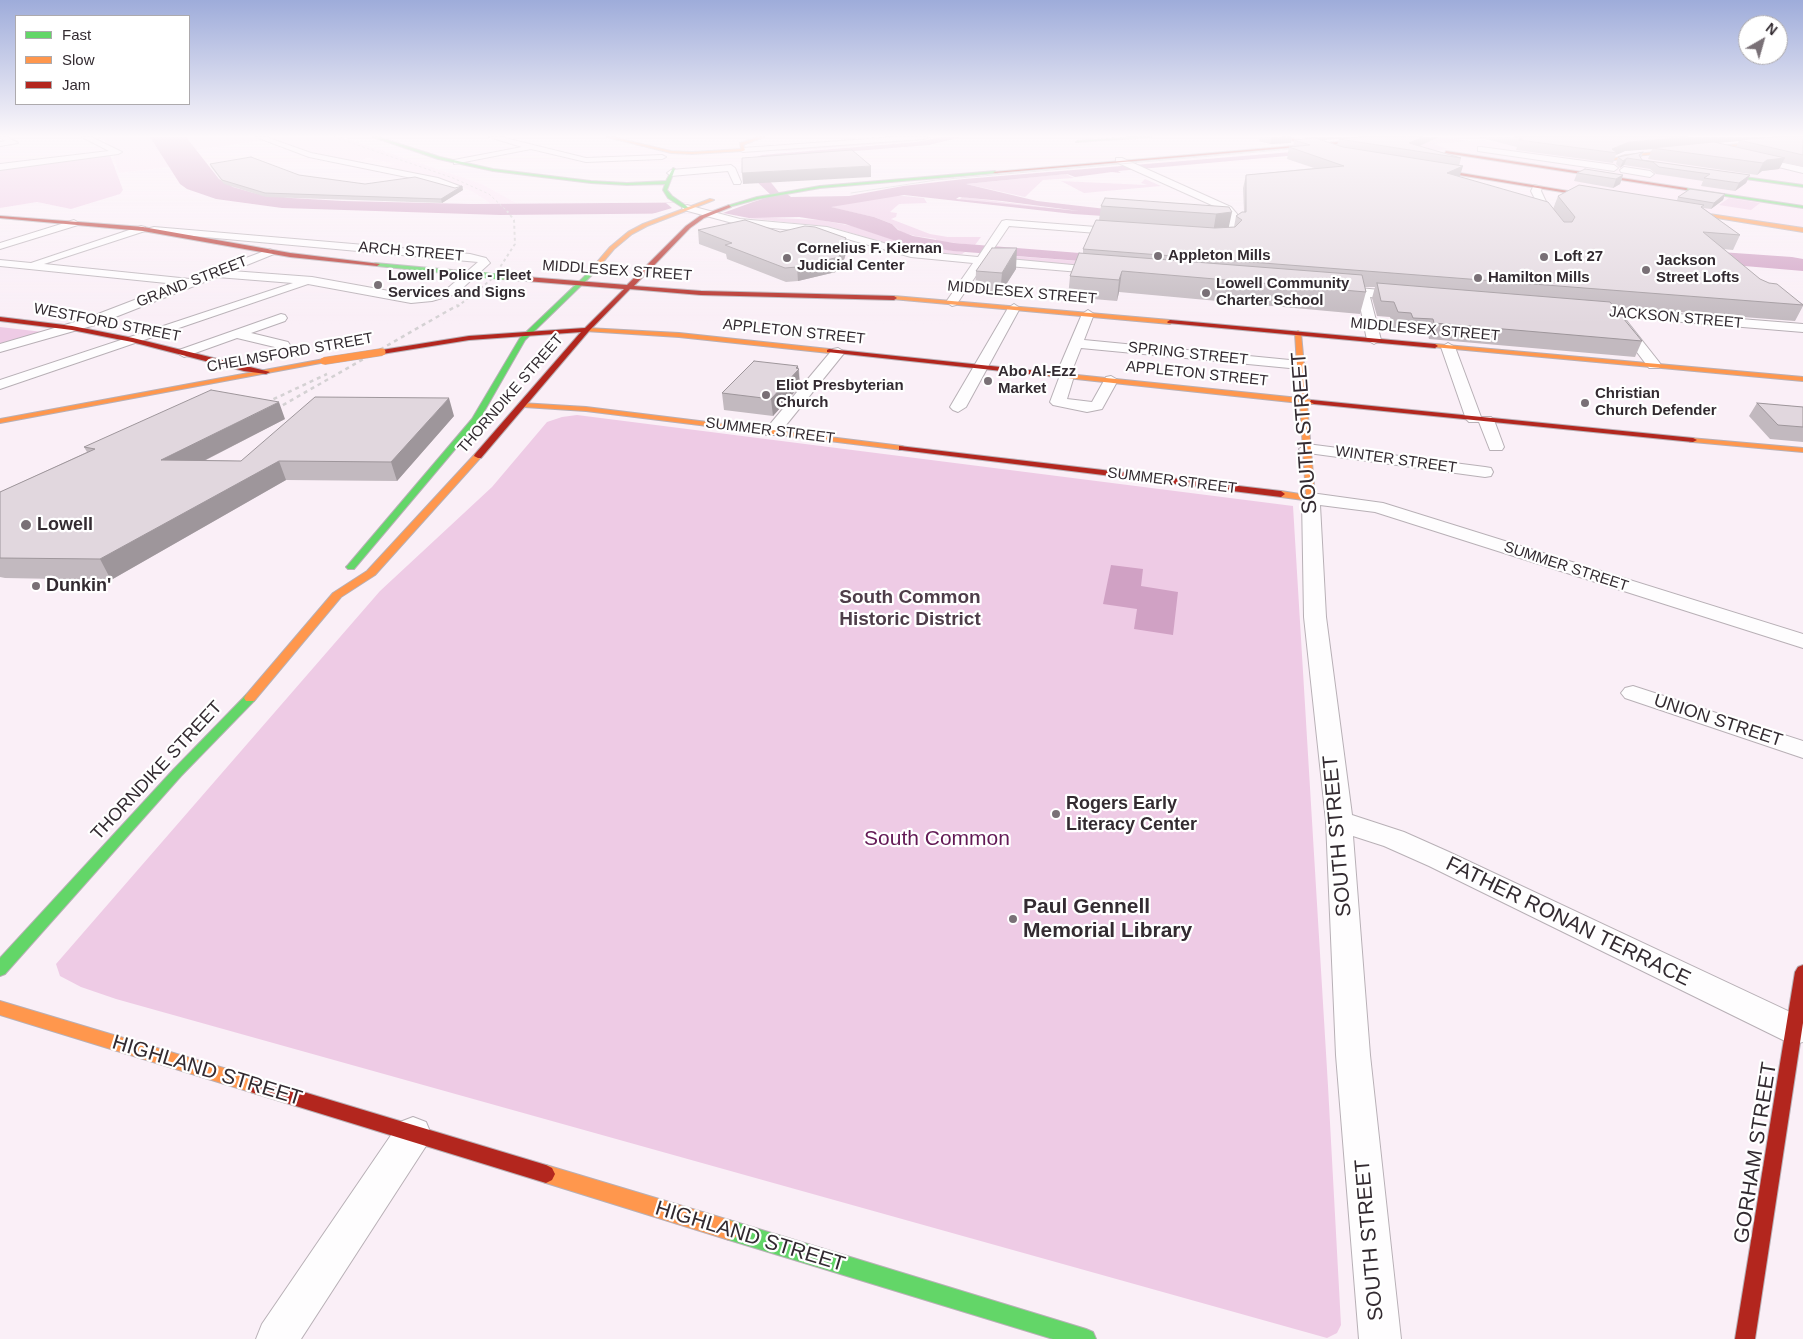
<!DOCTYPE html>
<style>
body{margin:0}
#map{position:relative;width:1803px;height:1339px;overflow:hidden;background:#faeff7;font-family:Arial,sans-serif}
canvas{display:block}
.legend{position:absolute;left:15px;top:15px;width:175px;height:90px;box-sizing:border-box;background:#fff;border:1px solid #adaaad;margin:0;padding:6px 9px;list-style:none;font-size:15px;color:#332b31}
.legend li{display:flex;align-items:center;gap:10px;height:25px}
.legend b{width:25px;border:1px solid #adaaad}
.north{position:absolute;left:1738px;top:15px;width:50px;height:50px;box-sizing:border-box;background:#fff;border:1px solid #adaaad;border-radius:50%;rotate:38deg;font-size:14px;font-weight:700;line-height:20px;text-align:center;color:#332b31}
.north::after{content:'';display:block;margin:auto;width:18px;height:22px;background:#797076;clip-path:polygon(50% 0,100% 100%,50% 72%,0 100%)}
</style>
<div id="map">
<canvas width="1803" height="1339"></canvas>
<ul class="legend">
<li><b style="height:6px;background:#63d668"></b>Fast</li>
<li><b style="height:6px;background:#ff974d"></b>Slow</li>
<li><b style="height:6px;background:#b3261e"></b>Jam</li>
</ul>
<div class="north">N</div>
</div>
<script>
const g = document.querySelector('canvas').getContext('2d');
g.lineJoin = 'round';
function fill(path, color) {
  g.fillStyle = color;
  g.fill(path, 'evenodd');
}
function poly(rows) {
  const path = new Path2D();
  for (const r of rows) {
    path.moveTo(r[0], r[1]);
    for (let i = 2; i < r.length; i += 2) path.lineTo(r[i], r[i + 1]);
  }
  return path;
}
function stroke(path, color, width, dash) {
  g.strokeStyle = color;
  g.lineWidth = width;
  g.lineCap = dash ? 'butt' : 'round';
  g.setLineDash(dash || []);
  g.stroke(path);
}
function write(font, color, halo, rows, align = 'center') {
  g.font = font + ' Arial,sans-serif';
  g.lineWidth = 4.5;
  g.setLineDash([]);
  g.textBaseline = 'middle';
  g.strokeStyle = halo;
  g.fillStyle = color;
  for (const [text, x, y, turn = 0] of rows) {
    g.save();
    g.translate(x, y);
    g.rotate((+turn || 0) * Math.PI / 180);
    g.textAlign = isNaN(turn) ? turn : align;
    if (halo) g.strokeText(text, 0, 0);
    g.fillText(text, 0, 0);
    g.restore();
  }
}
fill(poly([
 [98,137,150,137,170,167,119,173,113,155,104,140],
 [186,137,341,137,482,184,516,203,491,204,475,193,458,185,440,179,382,167,395,164,369,158,355,161,318,154,273,139,196,150],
 [1482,140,1620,160,1628,157,1803,153,1803,229,1340,152]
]), '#fbe6f5');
fill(poly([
 [938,137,910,142,785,151,769,150],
 [1427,137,1439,137,1470,141,1433,144,1448,149,1432,151,1401,147],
 [110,155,123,190,120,194,71,209,37,202,0,208,0,169],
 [1066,174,1074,178,1043,180,1025,197,966,184],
 [1145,179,1161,186,1084,193,1061,181,1147,185,1141,183],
 [894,195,924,198,927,203,899,204,890,212,897,213,896,217,891,219,930,234,948,237,981,237,975,245,936,241,936,239,915,236,901,232,892,224,874,217,829,207],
 [962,197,1044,207,1080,212,959,200],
 [1729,198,1760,203,1751,210,1719,205],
 [753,217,821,220,852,226,901,242,899,244,965,252,962,254,954,254,912,251,831,227,746,218],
 [1000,255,1220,272,1344,286,1016,260],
 [0,327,43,332,0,344],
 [577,415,1293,506,1328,1086,1341,1325,1337,1333,1327,1338,1045,1259,116,999,81,987,60,976,56,964,380,591,492,487,547,422,562,417]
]), '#eecbe5');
fill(poly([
 [150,137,186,137,219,179,233,187,254,193,291,198,343,201,472,204,753,202,772,196,754,179,749,160,762,155,916,142,942,137,962,137,929,145,782,157,769,180,781,195,787,194,791,197,849,196,903,186,964,179,1376,145,1321,153,1118,171,1121,173,1112,172,1075,177,1067,174,966,184,1037,201,1106,209,1792,257,1803,259,1803,271,1346,232,1073,214,904,195,831,207,874,217,892,224,898,230,913,236,954,243,1356,275,1220,272,953,251,902,243,845,224,799,217,749,218,723,213,500,215,282,208,216,199,187,189,180,184],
 [959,197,1002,201,1079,211,956,199],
 [1111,565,1143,569,1141,586,1178,592,1173,635,1134,629,1137,609,1103,604]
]), '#d0a1c4');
fill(poly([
 [696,202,753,202,723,213,652,214,672,208,666,203]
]), '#faeff7');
const street = poly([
 [0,137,7,137,18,143,0,146,0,142,5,141,0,137],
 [82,137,91,137,122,152,118,154,0,170,0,164,109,151,82,137],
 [256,137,266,137,311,153,438,178,462,187,457,190,436,183,309,157,256,137],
 [489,137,501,137,586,158,662,155,666,157,662,159,586,162,531,149,454,164,454,160,522,147,489,137],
 [897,137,927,137,923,139,743,152,739,150,743,148,897,137],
 [1481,147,1614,165,1618,168,1614,171,1478,151,1478,147,1481,147],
 [1750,156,1803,167,1803,173,1750,160,1750,156],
 [1116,158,1122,158,1231,207,1237,214,1237,227,1228,229,1227,214,1225,211,1116,162,1116,158],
 [731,165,735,168,741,182,740,184,734,184,728,171,671,176,667,173,671,170,731,165],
 [1624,167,1650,171,1654,174,1650,177,1621,172,1620,170,1624,167],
 [1534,185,1542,187,1541,191,1549,208,1563,225,1562,227,1554,227,1540,209,1531,191,1534,185],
 [687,205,740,219,827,227,912,251,978,257,1002,221,1006,220,1122,229,1127,232,1122,235,1009,226,988,257,1104,268,1110,271,1104,274,984,264,956,305,952,306,946,302,973,263,911,257,826,233,740,225,684,210,682,208,687,205],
 [74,220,79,223,78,225,0,249,0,243,74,220],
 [141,226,145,227,145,231,44,264,190,279,270,249,275,252,274,254,232,271,312,277,411,295,431,293,448,288,478,262,150,232,150,228,154,227,470,254,486,258,490,263,456,294,432,301,411,303,308,284,0,389,0,380,293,283,217,277,95,325,0,352,0,344,85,319,176,284,0,266,0,260,31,263,141,226],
 [1336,286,1403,292,1409,296,1403,300,1370,297,1381,340,1374,344,1367,340,1358,296,1332,293,1332,287,1336,286],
 [1014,304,1020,308,966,407,958,412,953,410,950,407,1008,308,1014,304],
 [1590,307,1803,324,1803,332,1586,314,1584,311,1590,307],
 [1088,310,1094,314,1084,340,1300,361,1307,365,1300,369,1081,348,1071,373,1074,376,1067,399,1092,402,1106,377,1111,376,1118,380,1102,409,1087,412,1053,405,1050,402,1059,378,1056,375,1082,314,1088,310],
 [281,314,285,315,287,318,285,321,251,333,288,342,290,345,288,348,283,349,237,338,184,357,177,353,179,350,281,314],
 [1620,318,1625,319,1659,362,1661,365,1659,368,1649,368,1614,322,1620,318],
 [1448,343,1455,347,1481,417,1491,417,1494,420,1504,447,1502,450,1490,450,1479,422,1469,422,1466,419,1441,347,1448,343],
 [838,348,845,352,778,435,766,435,764,432,766,429,833,349,838,348],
 [1307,444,1485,467,1491,468,1493,472,1491,476,1485,477,1301,452,1299,449,1307,444],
 [1311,493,1383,503,1803,634,1803,648,1375,512,1320,505,1326,617,1352,815,1404,832,1449,852,1803,1018,1803,1042,1795,1044,1783,1040,1429,866,1384,846,1353,836,1370,1055,1401,1339,1359,1339,1336,1055,1326,821,1304,617,1302,498,1305,494,1311,493],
 [1633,686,1803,741,1803,758,1625,698,1621,693,1625,688,1633,686],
 [413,1117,426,1122,431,1134,426,1146,301,1339,256,1339,262,1324,400,1122,413,1117]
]);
const fast = poly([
 [373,137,378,137,440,157,493,169,591,181,627,183,666,181,673,168,675,169,667,190,672,196,689,208,685,209,668,198,663,190,665,184,627,185,591,183,493,171,438,159,373,137],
 [1139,137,1151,137,1076,142,1078,141,1139,137],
 [995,171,997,173,820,188,758,199,729,207,727,206,757,197,820,186,995,171],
 [1708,172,1803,185,1803,187,1710,174,1708,172],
 [1684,188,1803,206,1803,208,1686,190,1684,188],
 [375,263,463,271,466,273,463,275,377,266,375,263],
 [588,273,593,274,525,340,478,422,354,569,348,569,346,567,348,565,472,419,520,338,588,273],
 [250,694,254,695,256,698,254,701,181,776,5,974,0,976,0,958,173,770,246,695,250,694],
 [729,1220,1086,1329,1093,1332,1096,1339,1053,1339,729,1240,722,1237,719,1230,722,1223,729,1220]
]);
const slow = poly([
 [607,137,612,137,671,151,692,152,741,149,740,143,759,137,764,137,743,145,745,150,743,151,692,154,671,153,607,137],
 [1803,138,1803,140,1625,157,1615,160,1613,159,1625,155,1803,138],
 [710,199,714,200,647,226,632,234,614,249,592,275,587,274,610,247,628,232,643,224,710,199],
 [1676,209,1803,228,1803,232,1674,211,1676,209],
 [894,296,1170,320,1173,322,1170,324,892,299,892,297,894,296],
 [587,328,679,333,829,349,832,351,829,353,679,337,585,331,585,329,587,328],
 [1298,331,1301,333,1307,399,1318,402,1314,404,1307,404,1315,498,1311,501,1281,497,1277,494,1281,491,1306,495,1300,403,1048,376,1044,374,1048,372,1299,398,1295,333,1298,331],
 [1435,344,1803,377,1803,381,1433,347,1432,346,1435,344],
 [324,359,326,360,326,362,0,423,0,419,324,359],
 [521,403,586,407,902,446,906,448,902,450,586,411,524,407,520,405,521,403],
 [1690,438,1803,448,1803,452,1693,442,1690,442,1690,438],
 [475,454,481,454,482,456,375,575,341,597,254,701,246,701,244,698,246,695,333,593,367,571,475,454],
 [0,1001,257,1078,263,1080,266,1086,263,1092,257,1094,0,1015,0,1001],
 [546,1165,729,1220,736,1223,739,1230,736,1237,729,1240,546,1183,540,1180,537,1174,540,1168,546,1165]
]);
const jam = poly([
 [1283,137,1288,137,1310,144,1409,137,1316,146,1332,151,1331,153,1310,146,995,173,993,172,1304,145,1283,137],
 [1446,151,1686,188,1688,189,1686,190,1445,153,1446,151],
 [1425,167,1604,197,1606,198,1604,199,1423,169,1425,167],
 [729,205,731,207,704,218,690,228,634,286,701,291,894,296,897,298,894,300,701,295,630,289,589,331,481,458,478,458,474,456,475,454,581,332,469,340,382,354,379,352,382,350,469,336,585,328,624,289,502,279,499,277,502,275,627,285,686,226,700,216,729,205],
 [0,216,143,227,290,253,380,264,377,266,290,257,143,231,0,218,0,216],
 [0,317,72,326,133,338,270,372,266,374,244,371,132,342,72,330,0,321,0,317],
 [1170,320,1435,344,1438,346,1435,348,1168,323,1167,322,1170,320],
 [829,349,1048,372,1052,374,1048,376,827,352,827,350,829,349],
 [1311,400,1693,438,1697,440,1693,442,1314,404,1310,402,1311,400],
 [899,446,1281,491,1285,494,1281,497,902,450,899,450,899,446],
 [1803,965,1803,1023,1755,1339,1735,1339,1795,972,1798,967,1803,965],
 [257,1078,546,1165,552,1168,555,1174,552,1180,546,1183,257,1094,251,1092,248,1086,251,1080,257,1078]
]);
stroke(street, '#b8b0b6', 2);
stroke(fast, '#b8b0b6', 2);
stroke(slow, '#b8b0b6', 2);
stroke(jam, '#b8b0b6', 2);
fill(street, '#fefdfe');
fill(fast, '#63d668');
fill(slow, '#ff974d');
fill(jam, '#b3261e');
stroke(poly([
 [851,193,936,180,1303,148]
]), '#d4d1d3', 1);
stroke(poly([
 [334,137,453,178,489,194,508,212]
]), '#d4d1d3', 1, [2.5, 2.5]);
stroke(poly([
 [457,307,493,278,515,244,514,220,507,211]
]), '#d4d1d3', 2, [3, 3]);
stroke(poly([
 [259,406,327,374],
 [269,413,458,305]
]), '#d4d1d3', 2.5, [4, 4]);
const fastBridge = poly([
 [463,273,502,277]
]);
const slowBridge = poly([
 [324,361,382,352]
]);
stroke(fastBridge, '#b8b0b6', 6, []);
stroke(slowBridge, '#b8b0b6', 8, []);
stroke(fastBridge, '#63d668', 5.5);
stroke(slowBridge, '#ff974d', 7);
fill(poly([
 [1260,137,1292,137,1291,143,1270,144,1259,141],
 [1299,137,1362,137,1321,140,1337,145,1339,139,1419,146,1461,158,1459,166,1460,177,1553,209,1558,196,1677,200,1678,197,1725,194,1723,200,1711,209,1703,208,1740,235,1733,250,1723,249,1760,279,1803,304,1803,306,1795,321,1614,307,1642,341,1635,357,1429,339,1428,335,1408,333,1407,329,1393,328,1390,317,1377,316,1372,298,1375,287,1365,287,1366,292,1360,314,1119,292,1117,301,1068,297,1070,276,1083,253,1083,249,1099,220,1101,206,1229,207,1229,227,1234,227,1236,216,1244,212,1243,188,1246,175,1314,168,1287,159,1289,147,1293,147,1294,140,1307,139],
 [1477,137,1803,137,1803,167,1783,162,1779,169,1762,171,1757,175,1648,159,1652,149,1625,151,1616,155,1613,163,1516,150,1517,147],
 [1739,141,1736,147,1717,143],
 [1643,152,1641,158,1642,160,1750,175,1746,183,1735,191,1701,186,1703,181,1656,174,1650,169,1624,165,1620,168,1616,164,1618,157],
 [210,164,365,184,455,188,462,186,463,190,442,203,266,197,224,184,211,167],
 [1577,173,1623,175,1620,184,1613,188,1574,181],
 [698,230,780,232,846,238,847,251,840,271,798,281,786,282,727,259,726,254,699,244],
 [1016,269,1000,294,975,292,976,271],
 [799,369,800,386,773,416,724,410,722,393],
 [1757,403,1803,407,1803,442,1770,439,1749,416],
 [454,416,397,481,286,480,111,580,5,578,0,577,0,492,87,452,84,447,285,419,206,460,241,461]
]), '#c2b9bf');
fill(poly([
 [1272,137,1292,137,1291,143,1270,144],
 [1313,137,1362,137,1312,141],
 [1423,137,1439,137,1411,150,1409,143],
 [1688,137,1787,137,1739,140,1739,141,1656,148,1652,148,1652,149,1625,151,1616,155,1617,153,1612,149,1629,142],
 [1627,158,1624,165,1620,168,1623,161],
 [1785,158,1779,169,1762,171,1757,175,1763,163,1767,160],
 [871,166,871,177,743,184,742,173],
 [1463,166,1459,179,1447,173],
 [1623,175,1620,184,1613,188,1616,179],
 [1750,175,1746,183,1735,191,1739,183],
 [462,186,463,190,442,203,441,199],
 [1725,194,1723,200,1711,209,1714,203],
 [1232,212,1228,231,1213,233,1216,214],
 [846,238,847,251,840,271,798,281,797,267],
 [1017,248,1016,269,1000,294,1002,273],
 [1122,271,1119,292,1117,301,1119,280],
 [798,366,800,386,773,416,771,399],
 [449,398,454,416,397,481,391,462],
 [279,402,285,419,170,478,161,460],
 [279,461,286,480,111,580,100,559]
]), '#9e969b');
const building = poly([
 [1363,137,1423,137,1409,143,1461,158,1339,139,1363,137],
 [1515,137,1688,137,1629,142,1612,149,1617,153,1519,140,1523,139,1515,137],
 [1777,137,1803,137,1803,155,1739,140,1777,137],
 [1315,138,1343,147,1463,166,1447,173,1548,202,1564,222,1572,222,1575,217,1558,196,1579,185,1704,205,1701,207,1740,235,1703,232,1760,279,1769,283,1777,284,1803,305,1083,249,1096,220,1215,228,1235,227,1242,220,1236,216,1242,212,1246,212,1246,175,1344,166,1289,147,1310,145,1294,140,1315,138],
 [1714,142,1785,158,1767,160,1763,163,1652,148,1714,142],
 [852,150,871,166,742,173,742,158,852,150],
 [1643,152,1639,155,1642,160,1750,175,1739,183,1704,178,1710,174,1659,167,1653,162,1627,158,1623,161,1618,157,1643,152],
 [251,157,299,175,365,184,415,177,455,188,462,186,441,199,265,193,222,180,210,164,251,157],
 [1585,169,1623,175,1616,179,1577,173,1585,169],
 [1690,189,1725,194,1714,203,1678,197,1690,189],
 [1105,198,1229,207,1232,212,1216,214,1101,206,1105,198],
 [745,220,780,232,805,226,815,227,846,238,839,257,797,267,785,268,725,245,732,243,698,230,745,220],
 [992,248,1017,248,1002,273,976,271,992,248],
 [1079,253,1362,275,1366,292,1122,271,1119,280,1070,276,1079,253],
 [1377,283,1610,302,1642,341,1434,323,1433,319,1413,318,1411,313,1398,312,1394,302,1381,301,1377,283],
 [754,361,798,366,796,368,799,369,771,399,722,393,754,361],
 [211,390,279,402,161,460,241,461,315,397,449,398,391,462,279,461,100,559,0,558,0,492,95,449,84,447,211,390],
 [1757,403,1803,407,1803,427,1778,425,1757,403]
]);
fill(building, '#e1d7de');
stroke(building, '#9e969b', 1);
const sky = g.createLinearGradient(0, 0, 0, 324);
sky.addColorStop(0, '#9eacda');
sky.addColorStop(0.42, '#fdf8fb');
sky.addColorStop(1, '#fdf8fb00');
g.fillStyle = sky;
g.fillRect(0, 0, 1803, 324);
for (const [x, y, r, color] of [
 [1158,256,5,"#797076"],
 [1544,257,5,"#797076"],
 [787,258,5,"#797076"],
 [1646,270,5,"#797076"],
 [1478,278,5,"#797076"],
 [378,285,5,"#797076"],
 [1206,293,5,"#797076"],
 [988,381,5,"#797076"],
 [766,395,5,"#797076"],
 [1585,403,5,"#797076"],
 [26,525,6,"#797076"],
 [36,586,5,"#797076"],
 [1056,814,5,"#797076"],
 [1013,919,5,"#797076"]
]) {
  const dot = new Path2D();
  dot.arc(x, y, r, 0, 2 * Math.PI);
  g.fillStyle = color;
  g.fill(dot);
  stroke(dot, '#fff', 2);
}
write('bold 15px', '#332b31', '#fff', [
 ["Cornelius F. Kiernan",797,249],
 ["Judicial Center",797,266],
 ["Appleton Mills",1168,256],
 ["Loft 27",1554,257],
 ["Jackson",1656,261],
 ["Street Lofts",1656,278],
 ["Lowell Police - Fleet",388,276],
 ["Services and Signs",388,293],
 ["Hamilton Mills",1488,278],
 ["Lowell Community",1216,284],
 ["Charter School",1216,301],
 ["Abo Al-Ezz",998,372],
 ["Market",998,389],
 ["Eliot Presbyterian",776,386],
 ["Church",776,403],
 ["Christian",1595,394],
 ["Church Defender",1595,411]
], 'left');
write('15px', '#332b31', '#fff', [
 ["ARCH STREET",411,252,5],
 ["MIDDLESEX STREET",617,271,4],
 ["GRAND STREET",192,282,-21],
 ["MIDDLESEX STREET",1022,293,5],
 ["JACKSON STREET",1676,318,5],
 ["WESTFORD STREET",107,323,11],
 ["MIDDLESEX STREET",1425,330,5],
 ["APPLETON STREET",794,332,6],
 ["CHELMSFORD STREET",290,353,-10],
 ["SPRING STREET",1188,354,6],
 ["APPLETON STREET",1197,374,6],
 ["THORNDIKE STREET",511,394,-49],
 ["SUMMER STREET",770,431,7],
 ["WINTER STREET",1396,460,8],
 ["SUMMER STREET",1172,481,7],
 ["SUMMER STREET",1566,567,18]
]);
write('bold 18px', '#332b31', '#fff', [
 ["Lowell",37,525],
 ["Dunkin'",46,586],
 ["Rogers Early",1066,804],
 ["Literacy Center",1066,825]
], 'left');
write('18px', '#332b31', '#fff', [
 ["UNION STREET",1718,721,18],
 ["THORNDIKE STREET",157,771,-47]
]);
write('bold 19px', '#4e3d49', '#fff', [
 ["South Common",910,598],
 ["Historic District",910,620]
]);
write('21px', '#332b31', '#fff', [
 ["SOUTH STREET",1305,433,-94],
 ["SOUTH STREET",1338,836,-95],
 ["FATHER RONAN TERRACE",1568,922,26],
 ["HIGHLAND STREET",207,1071,17],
 ["GORHAM STREET",1756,1153,-81],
 ["HIGHLAND STREET",750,1237,17],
 ["SOUTH STREET",1370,1240,-95]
]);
write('21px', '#631955', '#fff', [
 ["South Common",937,839]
]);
write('bold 21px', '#332b31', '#fff', [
 ["Paul Gennell",1023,907],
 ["Memorial Library",1023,931]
], 'left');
</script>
